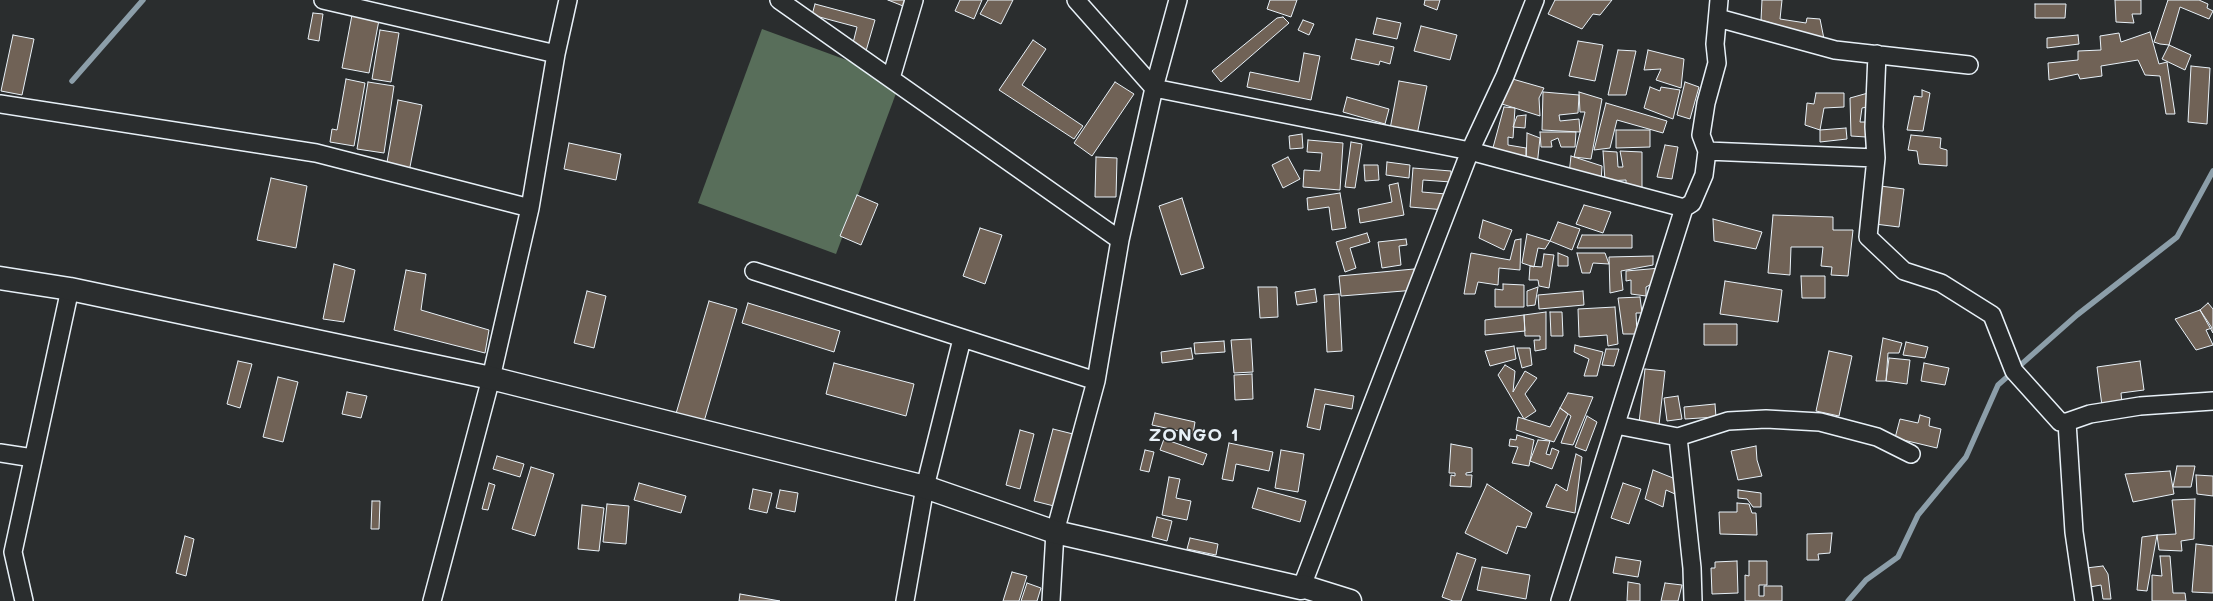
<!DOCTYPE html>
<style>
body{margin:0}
canvas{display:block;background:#2a2d2e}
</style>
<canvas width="2213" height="601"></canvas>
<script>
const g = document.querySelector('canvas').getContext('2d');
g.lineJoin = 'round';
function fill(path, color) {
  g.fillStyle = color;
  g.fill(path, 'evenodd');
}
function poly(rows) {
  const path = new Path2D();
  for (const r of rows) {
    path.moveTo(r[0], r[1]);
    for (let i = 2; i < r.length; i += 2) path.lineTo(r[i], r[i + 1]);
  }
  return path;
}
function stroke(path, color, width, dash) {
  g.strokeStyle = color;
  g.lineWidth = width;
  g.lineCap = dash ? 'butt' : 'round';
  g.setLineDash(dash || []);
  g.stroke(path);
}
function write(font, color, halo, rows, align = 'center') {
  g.font = font + ' Mali,sans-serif';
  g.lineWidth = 3;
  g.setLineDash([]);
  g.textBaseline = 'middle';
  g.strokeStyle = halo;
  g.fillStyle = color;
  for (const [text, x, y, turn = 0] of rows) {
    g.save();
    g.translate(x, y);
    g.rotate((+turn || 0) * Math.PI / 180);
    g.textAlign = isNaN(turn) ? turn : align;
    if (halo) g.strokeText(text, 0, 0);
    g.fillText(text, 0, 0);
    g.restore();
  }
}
fill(poly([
 [762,29,901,80,836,254,698,203]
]), '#586e5a');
stroke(poly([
 [72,81,143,0],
 [1848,601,1866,580,1898,557,1918,515,1966,457,1998,385,2077,315,2177,237,2213,171]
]), '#8c9ea9', 5.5);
const building = poly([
 [888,0,905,0,903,6,888,0],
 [960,0,982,0,974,19,955,11,960,0],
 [988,0,1013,0,1001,24,980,14,988,0],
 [1270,0,1297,0,1291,17,1267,9,1270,0],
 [1425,0,1440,0,1437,10,1424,5,1425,0],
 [1555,0,1612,0,1600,15,1593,14,1582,29,1548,14,1555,0],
 [1762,0,1782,0,1780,19,1806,23,1807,18,1820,19,1824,39,1761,20,1762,0],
 [2115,0,2141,0,2141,14,2132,14,2134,23,2116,22,2115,0],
 [2168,0,2199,0,2208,4,2207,8,2213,11,2209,19,2180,7,2169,45,2160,44,2154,42,2168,0],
 [815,4,875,20,866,51,853,43,857,27,812,15,815,4],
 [2035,4,2066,4,2065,18,2035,18,2035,4],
 [313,13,323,14,319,41,308,39,313,13],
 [352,15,379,20,369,73,342,68,352,15],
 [1283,17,1289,23,1221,82,1212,71,1277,18,1283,17],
 [1377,18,1401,23,1397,39,1373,34,1377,18],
 [1303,20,1314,24,1309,35,1298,30,1303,20],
 [1421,26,1457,35,1450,60,1414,51,1421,26],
 [380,30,399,33,391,82,372,79,380,30],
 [2150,32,2159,64,2167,62,2175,114,2166,114,2160,76,2145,75,2138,60,2101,66,2102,76,2080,79,2078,74,2049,80,2048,63,2078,60,2078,51,2101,50,2100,36,2119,33,2121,42,2150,32],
 [13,35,34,39,22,95,1,91,13,35],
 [2078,35,2079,44,2047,48,2047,38,2078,35],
 [1356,39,1394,47,1390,64,1380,61,1379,65,1351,59,1356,39],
 [1033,40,1046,49,1022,85,1083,126,1074,139,999,90,1033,40],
 [1578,41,1603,45,1595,81,1569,76,1578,41],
 [2169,45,2191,55,2185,70,2162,59,2169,45],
 [1618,50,1636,51,1626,95,1608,95,1618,50],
 [1648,50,1684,59,1681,88,1656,80,1661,69,1644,70,1648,50],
 [1304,53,1320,56,1311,100,1247,87,1250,72,1299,82,1304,53],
 [2191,66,2210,68,2207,124,2188,122,2191,66],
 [1509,78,1544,88,1539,98,1540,116,1502,104,1509,78],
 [346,79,365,83,354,146,330,142,332,129,337,130,346,79],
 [1399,81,1427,86,1417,135,1390,129,1399,81],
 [368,82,394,86,384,153,357,149,368,82],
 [1115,82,1134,94,1092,156,1074,143,1115,82],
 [1685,82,1699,87,1690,119,1677,115,1685,82],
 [1650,87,1660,91,1661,87,1680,90,1673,119,1644,108,1650,87],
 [1922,90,1930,93,1923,131,1907,130,1914,96,1922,97,1922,90],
 [1543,92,1579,95,1578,113,1559,115,1560,121,1579,119,1580,132,1542,130,1543,92],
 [1579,92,1602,99,1591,159,1574,157,1585,112,1580,112,1579,92],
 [1816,93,1844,93,1844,107,1824,108,1820,130,1805,125,1807,103,1814,104,1816,93],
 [1868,93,1871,106,1862,108,1860,122,1868,122,1866,137,1851,136,1850,98,1868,93],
 [1347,97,1389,109,1385,124,1343,112,1347,97],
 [398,100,422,105,409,172,386,168,398,100],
 [1606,103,1667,121,1663,133,1617,120,1610,148,1594,150,1606,103],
 [1504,107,1515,108,1513,138,1508,137,1508,145,1526,148,1526,164,1491,155,1504,107],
 [1526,115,1525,128,1513,127,1517,116,1526,115],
 [1846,128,1847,139,1820,142,1820,130,1846,128],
 [1616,130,1650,130,1650,147,1616,148,1616,130],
 [1540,132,1576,132,1575,147,1561,147,1558,138,1551,141,1552,147,1541,147,1540,132],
 [1527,133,1540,138,1537,166,1526,164,1527,133],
 [1302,134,1303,148,1290,149,1289,136,1302,134],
 [1911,135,1941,138,1940,148,1947,150,1947,166,1919,164,1917,151,1908,150,1911,135],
 [1308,140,1343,143,1340,190,1303,187,1304,170,1320,171,1322,153,1307,152,1308,140],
 [1351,142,1362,144,1355,188,1345,187,1351,142],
 [569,143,621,154,616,180,564,169,569,143],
 [1665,145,1678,147,1672,179,1657,177,1665,145],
 [1603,151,1617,152,1618,167,1623,167,1620,151,1642,152,1642,192,1626,187,1626,180,1605,181,1603,151],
 [1571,156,1602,166,1601,182,1569,174,1571,156],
 [1096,157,1117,158,1116,197,1095,197,1096,157],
 [1288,157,1300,179,1283,188,1272,165,1288,157],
 [1387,162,1410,165,1409,178,1386,175,1387,162],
 [1364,165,1378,165,1379,180,1365,181,1364,165],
 [1413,168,1451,171,1451,182,1423,180,1422,192,1446,194,1445,210,1410,207,1413,168],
 [271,178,307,186,296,248,257,240,271,178],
 [1398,183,1404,215,1360,223,1358,209,1392,202,1389,185,1398,183],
 [1880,186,1904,189,1899,227,1875,224,1880,186],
 [1340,193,1346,228,1332,230,1329,207,1308,210,1307,198,1340,193],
 [857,195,878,204,861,245,840,236,857,195],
 [1182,198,1204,268,1181,275,1159,206,1182,198],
 [1584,205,1611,212,1603,233,1576,224,1584,205],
 [1773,215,1833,217,1833,230,1853,230,1848,276,1831,275,1832,267,1821,266,1823,247,1791,247,1790,275,1768,273,1773,215],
 [1713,219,1762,232,1756,249,1714,241,1713,219],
 [1483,220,1512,230,1504,250,1479,238,1483,220],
 [1558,222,1580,229,1572,250,1550,241,1558,222],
 [980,228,1002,235,985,284,963,276,980,228],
 [1367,233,1370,242,1350,248,1356,268,1345,272,1336,242,1367,233],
 [1527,234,1550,241,1545,249,1538,248,1534,267,1522,263,1527,234],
 [1582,235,1632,235,1632,248,1577,248,1582,235],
 [1406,239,1407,245,1399,246,1401,265,1382,268,1378,242,1406,239],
 [1521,239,1520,270,1499,268,1498,285,1478,282,1475,294,1464,294,1471,253,1510,260,1515,240,1521,239],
 [1558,253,1568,257,1568,266,1558,266,1558,253],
 [1577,253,1605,253,1609,264,1593,263,1590,273,1582,273,1577,253],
 [1544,254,1554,255,1549,288,1539,286,1538,280,1529,280,1530,266,1542,267,1544,254],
 [1653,256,1653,265,1621,271,1623,290,1610,293,1609,257,1653,256],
 [334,264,355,270,344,322,323,319,334,264],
 [1661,268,1663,278,1646,287,1646,296,1631,294,1631,280,1626,281,1626,271,1661,268],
 [1414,269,1416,290,1341,296,1339,276,1414,269],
 [406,270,426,274,421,310,489,330,485,353,394,330,406,270],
 [1801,276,1825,276,1825,298,1802,298,1801,276],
 [1725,281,1782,290,1778,322,1720,314,1725,281],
 [1503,284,1524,285,1524,307,1495,307,1495,289,1503,290,1503,284],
 [1258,287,1277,287,1278,317,1260,318,1258,287],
 [1538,287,1535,305,1527,306,1527,291,1538,287],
 [1315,289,1317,302,1297,305,1295,292,1315,289],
 [587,291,606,296,594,348,574,343,587,291],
 [1583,291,1584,305,1539,309,1538,295,1583,291],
 [1339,294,1342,351,1327,352,1324,295,1339,294],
 [1640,297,1642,313,1636,313,1637,334,1623,334,1618,298,1640,297],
 [709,301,737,309,703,425,675,417,709,301],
 [748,303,840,331,834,352,742,323,748,303],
 [2208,303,2213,309,2213,333,2200,310,2208,303],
 [1615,307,1618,344,1608,346,1607,335,1579,337,1578,309,1615,307],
 [2200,310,2212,328,2206,330,2213,345,2196,350,2175,319,2200,310],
 [1546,312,1546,349,1535,351,1534,340,1540,340,1540,336,1525,336,1524,315,1546,312],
 [1550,312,1562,312,1563,336,1551,336,1550,312],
 [1524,315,1525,331,1485,335,1485,320,1524,315],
 [1704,324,1737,324,1737,345,1704,345,1704,324],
 [1883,338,1902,343,1899,353,1888,353,1886,381,1876,381,1883,338],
 [1251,339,1253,372,1234,373,1231,340,1251,339],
 [1224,341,1225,352,1195,354,1194,343,1224,341],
 [1906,342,1928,347,1925,358,1903,355,1906,342],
 [1575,345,1603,352,1597,376,1584,376,1589,359,1574,352,1575,345],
 [1514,346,1516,359,1490,366,1485,351,1514,346],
 [1191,348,1193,359,1162,363,1161,352,1191,348],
 [1517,348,1530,348,1532,365,1522,368,1517,348],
 [1606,349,1619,349,1614,366,1602,365,1606,349],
 [1829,351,1852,356,1839,416,1816,411,1829,351],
 [1889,358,1910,360,1907,384,1886,381,1889,358],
 [238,361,252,364,240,408,227,404,238,361],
 [2140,361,2144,390,2121,393,2122,403,2102,406,2097,367,2140,361],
 [834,363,914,384,906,416,826,394,834,363],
 [1924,363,1949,368,1945,385,1921,381,1924,363],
 [1505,365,1515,371,1513,392,1525,371,1537,378,1525,394,1536,411,1524,419,1498,375,1505,365],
 [1645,369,1665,371,1659,425,1639,423,1645,369],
 [1252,374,1253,399,1235,400,1234,375,1252,374],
 [278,377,298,382,283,442,263,437,278,377],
 [1315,389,1354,396,1352,409,1325,404,1320,430,1307,427,1315,389],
 [347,392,367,396,361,418,342,414,347,392],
 [1568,393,1593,397,1573,445,1561,443,1571,416,1560,408,1568,393],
 [1678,396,1682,419,1667,421,1664,398,1678,396],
 [1715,404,1716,417,1685,419,1684,407,1715,404],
 [1560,408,1568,414,1554,442,1516,430,1518,417,1550,427,1560,408],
 [1155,413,1195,422,1193,434,1152,425,1155,413],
 [1920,415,1930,418,1929,426,1941,429,1937,448,1895,438,1900,419,1918,423,1920,415],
 [1587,416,1597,422,1586,451,1575,447,1587,416],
 [1053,429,1077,435,1058,507,1034,501,1053,429],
 [1020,430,1034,434,1020,489,1006,485,1020,430],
 [1517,435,1534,440,1529,466,1512,463,1518,447,1509,446,1510,439,1516,440,1517,435],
 [1164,439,1207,454,1203,465,1160,450,1164,439],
 [1538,440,1550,441,1546,454,1550,455,1552,448,1559,451,1552,469,1530,461,1538,440],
 [1229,443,1273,452,1269,471,1236,464,1233,481,1222,479,1229,443],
 [1451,444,1472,448,1472,472,1466,473,1466,475,1472,475,1471,487,1450,486,1451,475,1455,476,1455,473,1449,473,1451,444],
 [1756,446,1757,460,1762,476,1738,480,1731,451,1756,446],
 [1145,450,1154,452,1149,472,1140,470,1145,450],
 [1281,450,1304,454,1298,492,1275,488,1281,450],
 [1576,454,1582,457,1575,513,1546,507,1556,484,1567,491,1576,454],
 [497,456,524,464,520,477,493,469,497,456],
 [2177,466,2195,466,2191,487,2173,487,2177,466],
 [531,467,554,474,535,536,512,529,531,467],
 [1653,470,1678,480,1675,494,1666,490,1663,507,1645,499,1653,470],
 [2170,471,2174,494,2133,502,2125,474,2170,471],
 [2196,475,2213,476,2213,496,2197,494,2196,475],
 [1169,477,1180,479,1176,498,1191,501,1187,520,1162,515,1169,477],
 [489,483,495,485,488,510,482,509,489,483],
 [639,483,686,496,681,513,634,500,639,483],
 [1623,483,1641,489,1629,524,1611,518,1623,483],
 [1487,484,1532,513,1526,528,1517,526,1507,554,1465,533,1487,484],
 [1258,488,1306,501,1300,522,1252,508,1258,488],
 [753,489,772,493,767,513,749,509,753,489],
 [780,490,798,493,795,512,776,508,780,490],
 [1738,490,1761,493,1761,507,1753,507,1747,499,1738,498,1738,490],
 [2195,499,2194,539,2181,541,2182,551,2159,550,2157,535,2176,534,2172,500,2195,499],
 [372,501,380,501,379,529,371,529,372,501],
 [1737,503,1749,504,1752,513,1756,513,1757,535,1720,534,1719,512,1737,512,1737,503],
 [607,504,629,506,626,544,603,542,607,504],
 [582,505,604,508,599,551,578,549,582,505],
 [1157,517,1172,521,1167,541,1152,537,1157,517],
 [1832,533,1830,553,1818,554,1819,560,1807,560,1807,534,1832,533],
 [2157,535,2147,591,2137,590,2142,537,2157,535],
 [185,536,194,539,186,576,176,573,185,536],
 [1190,538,1218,544,1216,555,1187,549,1190,538],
 [2196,544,2213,546,2213,593,2192,592,2196,544],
 [1457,553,1476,559,1461,601,1453,601,1442,597,1457,553],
 [2160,556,2170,556,2173,593,2185,593,2186,601,2152,601,2152,575,2162,576,2160,556],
 [1616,557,1641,561,1638,577,1613,573,1616,557],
 [1737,561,1738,593,1712,594,1711,568,1715,568,1715,562,1737,561],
 [1749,561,1767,561,1767,585,1759,585,1759,596,1764,596,1764,586,1782,586,1782,601,1745,601,1745,575,1749,576,1749,561],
 [2103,566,2108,574,2111,599,2103,599,2101,585,2090,587,2086,568,2103,566],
 [1482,567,1530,575,1526,599,1477,590,1482,567],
 [1012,572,1027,576,1019,601,1003,601,1012,572],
 [1628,582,1640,584,1640,601,1627,601,1628,582],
 [1027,583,1041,588,1037,601,1021,601,1027,583],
 [1665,583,1682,585,1678,601,1661,601,1665,583],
 [740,594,780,601,739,601,740,594]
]);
fill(building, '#706256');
stroke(building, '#e8f1f8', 1);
const minor = poly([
 [323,0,556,54],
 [779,0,1120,240],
 [1076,0,1154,88,1470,151,1684,208],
 [1718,18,1835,50,1969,65],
 [1877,54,1874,127,1876,158,1868,237,1904,271,1941,283,1992,315,2014,371,2060,422,2067,422],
 [891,78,914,0],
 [0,104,316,153,530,208],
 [1707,151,1876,158],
 [754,271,1096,381],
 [1616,425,1678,437,1728,421,1766,419,1820,422,1877,437,1911,454],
 [1678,437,1692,568,1693,601],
 [0,453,33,458],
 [1302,586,1470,151,1505,76,1535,0],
 [24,601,13,552,70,289],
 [432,601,491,378,530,208,556,54,568,0],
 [905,601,925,487,962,339],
 [1051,601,1055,532,1096,381,1120,240,1154,88,1178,0],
 [1560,601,1684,208,1692,203,1704,175,1707,151,1701,135,1706,103,1717,63,1715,44,1719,0],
 [2084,601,2074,532,2067,422,2090,414,2140,406,2213,401]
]);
const tertiary = poly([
 [0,278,70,289,491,378,925,487,1055,532,1301,588,1302,586,1350,601]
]);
stroke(minor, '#e8f1f8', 20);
stroke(tertiary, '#e8f1f8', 25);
stroke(minor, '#2a2d2e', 17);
stroke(tertiary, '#2a2d2e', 22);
g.letterSpacing = '1px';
write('bold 18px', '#e8f1f8', '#2a2d2e', [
 ["ZONGO 1",1194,435]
]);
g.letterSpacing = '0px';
</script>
